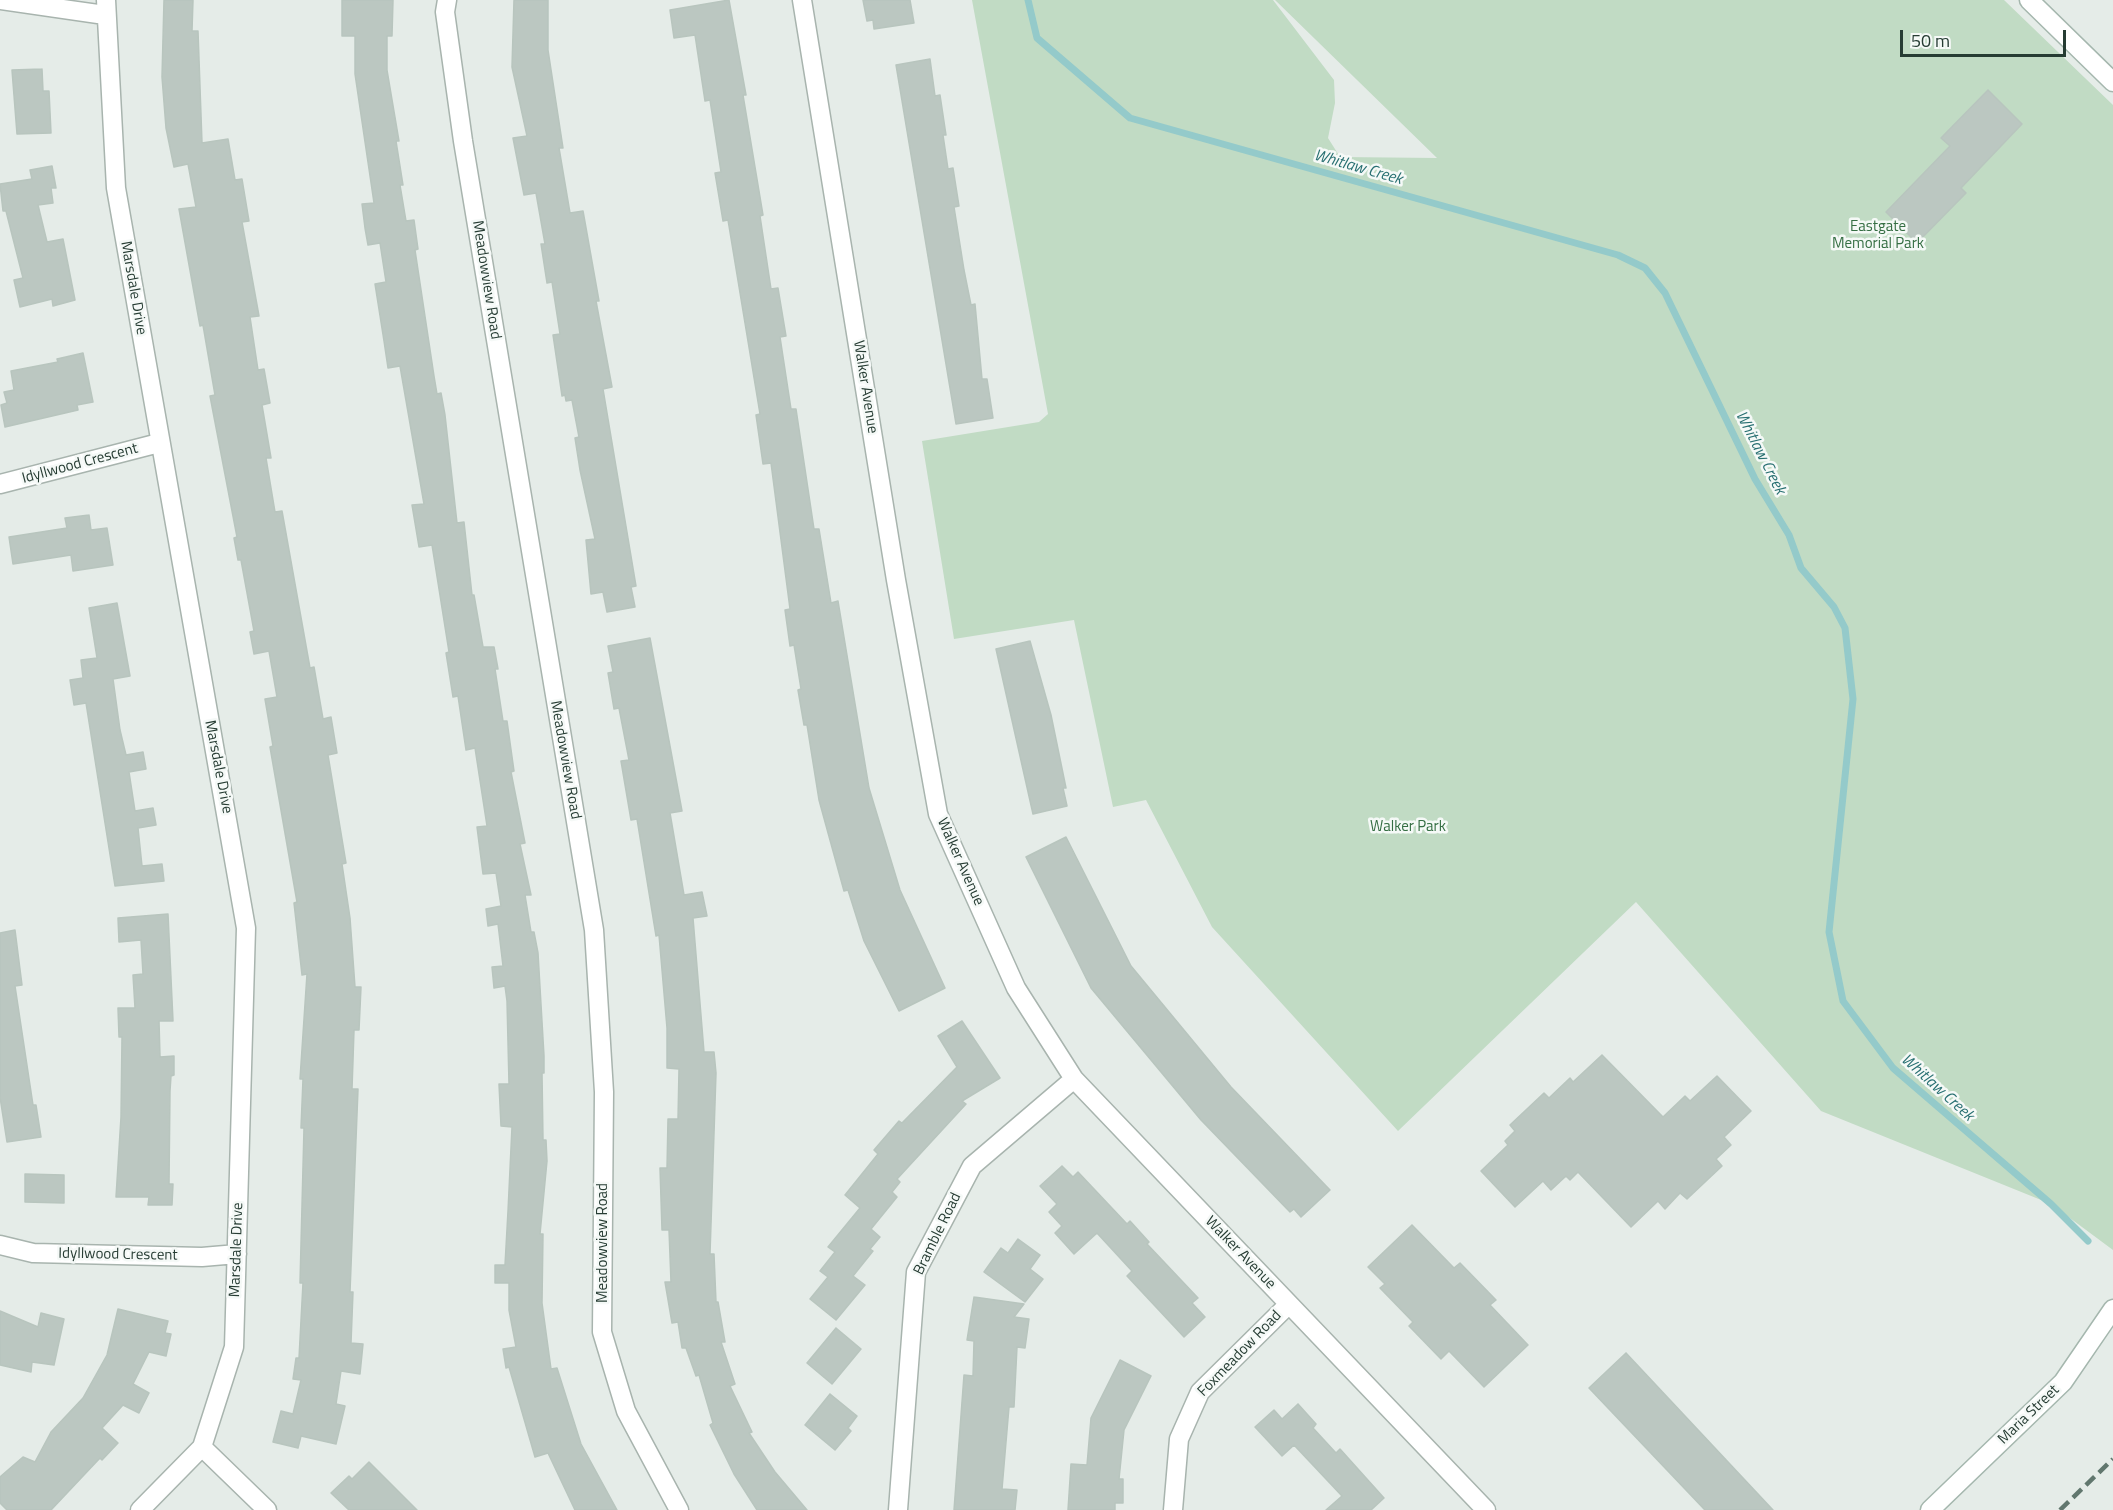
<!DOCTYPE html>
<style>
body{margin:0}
#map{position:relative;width:2113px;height:1510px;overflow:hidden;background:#e5ece8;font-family:"Titillium Web",sans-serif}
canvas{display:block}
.scale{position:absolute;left:1900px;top:30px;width:166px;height:27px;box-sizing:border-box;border:3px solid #263c33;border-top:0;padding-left:8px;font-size:18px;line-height:21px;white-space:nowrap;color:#263c33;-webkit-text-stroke:4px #f5f9f7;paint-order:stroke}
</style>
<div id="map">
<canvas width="2113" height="1510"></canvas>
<div class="scale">50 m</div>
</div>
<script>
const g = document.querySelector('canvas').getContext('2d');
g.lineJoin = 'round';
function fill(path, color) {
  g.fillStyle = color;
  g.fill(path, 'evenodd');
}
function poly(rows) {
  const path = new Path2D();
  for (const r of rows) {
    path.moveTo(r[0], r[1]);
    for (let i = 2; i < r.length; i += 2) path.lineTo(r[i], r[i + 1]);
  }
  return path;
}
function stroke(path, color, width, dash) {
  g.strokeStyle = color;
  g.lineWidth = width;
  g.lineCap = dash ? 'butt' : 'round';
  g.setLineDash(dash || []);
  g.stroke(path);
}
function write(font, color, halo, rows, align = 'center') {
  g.font = font + ' "Titillium Web",sans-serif';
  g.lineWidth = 5;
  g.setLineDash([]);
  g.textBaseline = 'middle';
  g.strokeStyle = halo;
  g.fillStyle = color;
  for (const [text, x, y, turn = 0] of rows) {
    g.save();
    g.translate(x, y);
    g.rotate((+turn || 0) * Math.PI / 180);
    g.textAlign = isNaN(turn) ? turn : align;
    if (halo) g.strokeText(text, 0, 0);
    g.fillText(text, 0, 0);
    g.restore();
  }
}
fill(poly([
 [972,0,1273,0,1334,80,1335,103,1328,138,1340,157,1437,158,1275,0,2004,0,2113,105,2113,1250,2051,1204,1821,1111,1636,902,1398,1131,1212,927,1146,800,1113,807,1074,620,954,639,922,441,1039,422,1048,414]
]), '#c1dbc4');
stroke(poly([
 [1028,0,1037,38,1130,118,1618,255,1645,268,1665,293,1755,479,1789,535,1801,568,1834,607,1845,628,1853,699,1829,932,1843,1001,1893,1068,2051,1204,2088,1241]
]), '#94caca', 7);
const building = poly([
 [164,0,193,0,192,31,198,31,202,143,228,139,235,180,242,179,249,221,242,222,259,316,250,317,258,370,264,369,270,403,262,405,271,458,266,458,275,512,282,511,310,668,314,667,323,719,331,717,337,753,328,755,346,863,342,864,350,918,355,987,361,987,359,1030,354,1030,353,1060,352,1089,358,1089,350,1292,353,1292,351,1343,363,1344,360,1374,341,1371,336,1404,345,1406,336,1444,301,1436,298,1448,273,1442,281,1411,293,1414,301,1380,293,1379,296,1358,299,1358,303,1283,300,1283,304,1128,301,1128,303,1079,300,1079,307,974,302,975,294,903,297,902,270,747,273,746,265,699,277,697,269,651,254,654,250,632,254,631,241,560,238,560,234,538,237,537,210,396,215,395,203,325,200,326,179,209,196,207,188,164,174,167,166,128,162,77,164,0],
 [342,0,393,0,392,36,387,36,387,70,399,141,396,141,403,185,400,185,406,221,414,220,418,249,415,250,434,376,437,394,441,393,445,415,457,523,464,522,472,595,474,595,483,647,494,647,498,669,495,669,503,721,507,721,514,771,511,772,525,843,520,844,531,895,525,895,531,932,534,932,538,953,544,1056,544,1073,542,1073,543,1140,546,1140,547,1161,540,1234,543,1234,542,1303,551,1369,557,1368,581,1444,617,1510,575,1510,548,1453,535,1457,509,1367,506,1368,503,1349,516,1347,509,1310,509,1283,495,1283,495,1265,505,1265,508,1211,512,1127,501,1126,499,1084,509,1084,507,1001,505,986,494,988,492,967,503,966,498,924,488,926,486,909,501,906,496,873,483,874,477,827,487,826,475,748,466,750,458,696,453,697,446,653,449,652,432,545,419,547,412,505,424,504,400,366,388,368,384,341,375,284,386,282,380,243,368,245,365,228,362,204,374,203,355,74,355,36,342,36,342,0],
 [514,0,548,0,548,50,563,148,559,148,570,213,583,211,599,301,596,301,612,387,603,389,636,586,631,587,635,607,607,612,603,592,591,594,586,540,595,539,580,470,575,438,579,437,572,400,566,401,565,395,562,396,553,335,560,334,552,282,547,283,541,244,545,244,536,193,524,195,513,138,527,136,512,67,514,0],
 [729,0,746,95,743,95,763,215,760,216,771,289,778,288,786,336,780,337,791,409,796,409,814,529,819,529,831,603,838,601,869,788,900,890,945,988,899,1011,864,941,848,890,844,891,819,800,807,725,804,725,798,690,801,689,794,645,790,646,785,610,790,609,771,463,763,464,756,415,760,414,728,220,723,221,715,173,721,172,710,100,705,101,695,35,674,38,670,10,729,0],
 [863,0,910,0,914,23,874,29,873,20,867,21,863,0],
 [930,59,935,96,940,95,946,135,943,135,948,169,953,168,959,206,954,207,964,270,971,305,975,304,982,379,987,379,993,418,956,424,896,65,930,59],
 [42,69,43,91,49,91,51,133,17,134,12,70,42,69],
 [1988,90,2022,124,1961,188,1966,193,1917,243,1886,212,1950,146,1941,138,1988,90],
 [52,166,56,188,51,188,53,203,38,205,47,242,63,239,75,300,53,306,52,299,20,307,14,280,23,278,6,211,3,211,0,184,32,179,30,170,52,166],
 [83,353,93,402,77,405,78,410,5,427,1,405,7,403,4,392,14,390,11,371,58,362,57,359,83,353],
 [89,515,91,530,107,528,113,565,73,571,71,555,13,564,9,537,67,528,65,518,89,515],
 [117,603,130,676,113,679,120,730,126,755,143,752,146,769,129,772,135,811,153,808,156,825,138,828,142,866,162,864,164,881,115,886,86,703,74,705,70,680,83,678,81,660,97,658,89,608,117,603],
 [650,638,682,811,670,813,684,895,702,892,707,916,693,918,704,1052,714,1052,716,1073,710,1254,714,1254,716,1302,718,1302,725,1342,721,1342,735,1384,730,1386,752,1432,749,1433,775,1472,807,1510,757,1510,734,1474,710,1425,713,1423,699,1375,696,1376,686,1348,682,1348,678,1322,672,1323,665,1282,671,1282,669,1230,662,1230,660,1168,667,1168,668,1119,678,1119,679,1069,667,1068,667,1028,659,935,656,936,637,819,631,820,621,761,629,760,619,708,614,709,608,673,613,672,608,646,650,638],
 [1030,641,1051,715,1066,788,1063,788,1067,806,1033,814,996,649,1030,641],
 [1066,837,1131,966,1231,1087,1330,1190,1301,1217,1294,1209,1290,1212,1201,1120,1091,988,1026,857,1066,837],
 [168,914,173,1021,159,1021,160,1057,174,1056,174,1075,171,1076,170,1091,169,1184,173,1184,172,1205,148,1205,149,1197,116,1197,121,1117,122,1037,119,1037,118,1008,135,1008,133,975,143,974,141,940,119,942,118,918,168,914],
 [15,930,22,985,15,986,33,1105,36,1105,41,1137,7,1142,0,1097,0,933,15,930],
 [962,1021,1000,1078,962,1101,966,1104,897,1179,900,1182,892,1192,897,1197,871,1229,880,1237,870,1249,873,1251,853,1276,865,1285,836,1320,810,1299,828,1277,820,1271,835,1252,828,1247,860,1208,845,1195,878,1154,874,1150,899,1121,902,1123,957,1067,938,1036,962,1021],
 [1602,1055,1663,1117,1685,1096,1690,1101,1717,1076,1751,1111,1724,1137,1731,1145,1716,1159,1722,1166,1687,1199,1680,1193,1665,1209,1658,1201,1631,1227,1578,1172,1570,1180,1566,1176,1551,1190,1543,1181,1515,1207,1481,1171,1508,1145,1505,1141,1515,1131,1510,1125,1544,1093,1549,1098,1570,1078,1573,1082,1602,1055],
 [1062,1166,1073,1177,1078,1172,1127,1224,1130,1221,1149,1242,1147,1244,1198,1298,1192,1303,1205,1317,1184,1337,1127,1276,1132,1271,1097,1233,1074,1254,1055,1233,1062,1226,1049,1212,1057,1204,1040,1186,1062,1166],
 [25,1174,64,1175,64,1203,25,1202,25,1174],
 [1412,1225,1454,1268,1460,1263,1496,1300,1490,1305,1528,1345,1484,1387,1449,1351,1441,1359,1409,1326,1413,1322,1380,1288,1385,1284,1368,1267,1412,1225],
 [1018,1239,1040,1255,1030,1269,1043,1279,1025,1302,984,1272,1001,1248,1008,1253,1018,1239],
 [974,1297,1024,1304,1014,1317,1029,1319,1025,1348,1017,1347,1014,1407,1009,1407,1002,1489,1017,1490,1015,1510,954,1510,964,1375,973,1376,974,1341,967,1340,974,1297],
 [118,1309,168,1321,165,1333,171,1334,166,1356,149,1352,133,1384,149,1393,139,1413,123,1405,102,1428,118,1443,102,1460,100,1458,51,1510,7,1510,0,1503,0,1477,23,1457,35,1462,51,1432,83,1398,107,1355,118,1309],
 [0,1311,38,1327,41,1313,64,1319,54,1365,32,1362,31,1372,0,1365,0,1311],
 [836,1328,861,1349,832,1384,807,1363,836,1328],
 [1626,1353,1773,1510,1705,1510,1589,1388,1626,1353],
 [1120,1360,1151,1376,1124,1430,1119,1479,1123,1479,1123,1503,1115,1503,1115,1510,1068,1510,1071,1464,1087,1465,1091,1418,1120,1360],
 [830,1394,857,1416,848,1428,851,1431,835,1450,805,1425,830,1394],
 [1298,1404,1316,1424,1313,1428,1336,1453,1340,1449,1384,1498,1371,1510,1326,1510,1342,1496,1294,1445,1282,1456,1255,1427,1274,1410,1282,1419,1298,1404],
 [369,1462,417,1510,349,1510,331,1493,349,1476,352,1479,369,1462]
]);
fill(building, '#bbc7c1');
stroke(building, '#b8c5be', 1.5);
const street = poly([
 [0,0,105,15],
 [106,0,116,188,246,928,234,1347,202,1447,140,1510],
 [447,0,445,12,463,141,594,930,604,1092,602,1332,626,1411,679,1510],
 [802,0,896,580,938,814,1016,988,1074,1079,1486,1510],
 [0,484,159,443],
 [0,1245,33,1253,202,1257,237,1254],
 [202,1447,267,1510],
 [898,1510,916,1272,972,1166,1074,1079],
 [1173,1510,1179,1439,1200,1392,1289,1304]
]);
const secondary = poly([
 [2029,0,2113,82],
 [1930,1510,2063,1382,2113,1309]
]);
stroke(street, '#a8b4ae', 21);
stroke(secondary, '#a5b7ae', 21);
stroke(street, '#fff', 18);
stroke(secondary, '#fff', 18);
stroke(poly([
 [2060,1510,2113,1459]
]), '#61776e', 4.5, [12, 6]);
write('15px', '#356e43', '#f5f9f7', [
 ["Eastgate",1878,227],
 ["Memorial Park",1878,244],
 ["Walker Park",1408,827]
]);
write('15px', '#263c33', '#f5f9f7', [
 ["Meadowview Road",486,280,81],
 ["Marsdale Drive",133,288,80],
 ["Walker Avenue",865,387,81],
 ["Idyllwood Crescent",80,464,-15],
 ["Meadowview Road",565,760,80],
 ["Marsdale Drive",218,767,79],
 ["Walker Avenue",960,862,66],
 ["Bramble Road",938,1234,-64],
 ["Meadowview Road",603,1243,-90],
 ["Marsdale Drive",237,1250,-88],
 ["Walker Avenue",1240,1253,46],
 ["Idyllwood Crescent",118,1255,1],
 ["Foxmeadow Road",1240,1354,-46],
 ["Maria Street",2029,1415,-44]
]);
write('italic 16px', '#276f71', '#f5f9f7', [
 ["Whitlaw Creek",1358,168,16],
 ["Whitlaw Creek",1760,453,63],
 ["Whitlaw Creek",1937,1088,42]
]);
</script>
